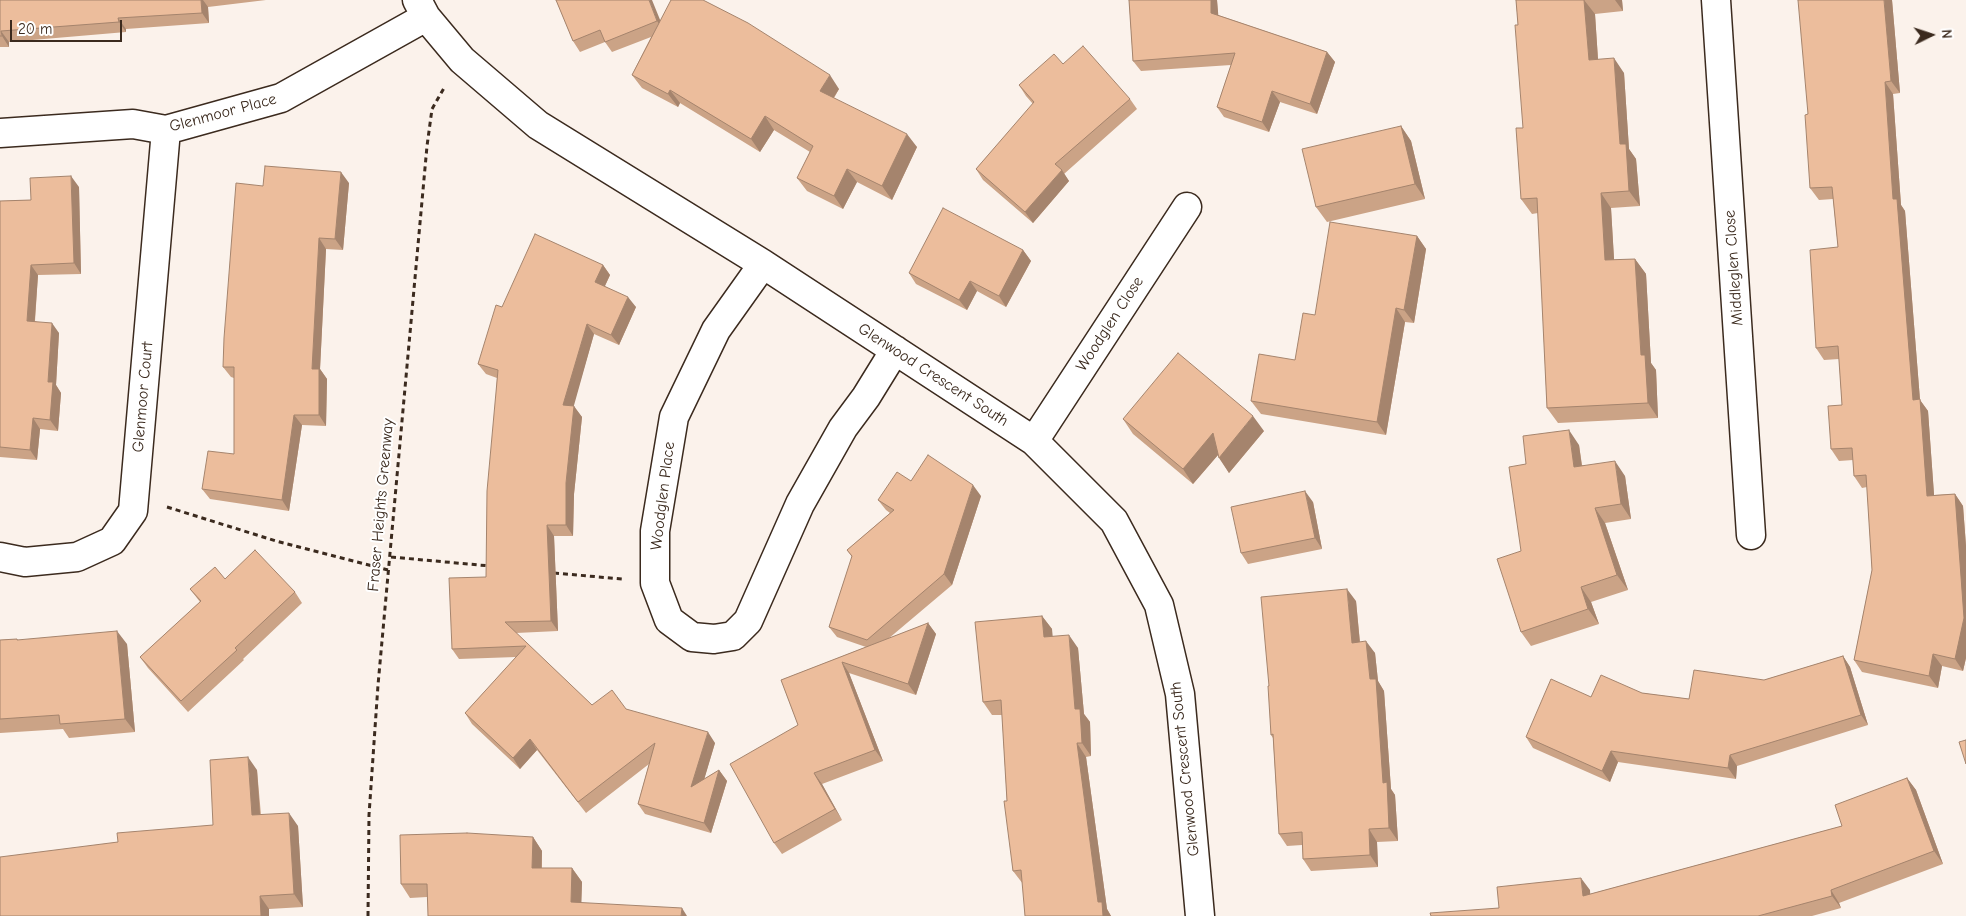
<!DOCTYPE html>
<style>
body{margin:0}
#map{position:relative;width:1966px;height:916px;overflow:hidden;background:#fbf2eb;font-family:"Comic Neue",sans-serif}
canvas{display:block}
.north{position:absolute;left:1906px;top:10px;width:50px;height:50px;-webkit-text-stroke:4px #fff;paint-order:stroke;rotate:86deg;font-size:14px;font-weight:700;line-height:20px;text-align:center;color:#3b2a1e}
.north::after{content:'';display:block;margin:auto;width:18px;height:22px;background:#3b2a1e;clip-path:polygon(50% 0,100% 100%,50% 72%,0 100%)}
.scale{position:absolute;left:10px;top:20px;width:112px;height:22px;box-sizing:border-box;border:2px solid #3b2a1e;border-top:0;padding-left:6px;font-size:15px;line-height:18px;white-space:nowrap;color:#3b2a1e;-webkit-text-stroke:4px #fff;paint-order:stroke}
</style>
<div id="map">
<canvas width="1966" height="916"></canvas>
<div class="north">N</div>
<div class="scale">20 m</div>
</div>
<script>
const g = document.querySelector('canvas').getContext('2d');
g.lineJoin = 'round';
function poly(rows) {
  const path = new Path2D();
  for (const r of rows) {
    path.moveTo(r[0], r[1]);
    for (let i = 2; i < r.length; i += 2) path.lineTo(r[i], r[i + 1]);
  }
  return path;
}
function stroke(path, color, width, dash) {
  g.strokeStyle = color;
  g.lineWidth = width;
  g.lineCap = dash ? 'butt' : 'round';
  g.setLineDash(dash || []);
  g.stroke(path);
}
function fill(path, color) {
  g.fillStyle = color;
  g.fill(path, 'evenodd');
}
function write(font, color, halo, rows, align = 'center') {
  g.font = font + ' "Comic Neue",sans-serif';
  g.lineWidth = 4;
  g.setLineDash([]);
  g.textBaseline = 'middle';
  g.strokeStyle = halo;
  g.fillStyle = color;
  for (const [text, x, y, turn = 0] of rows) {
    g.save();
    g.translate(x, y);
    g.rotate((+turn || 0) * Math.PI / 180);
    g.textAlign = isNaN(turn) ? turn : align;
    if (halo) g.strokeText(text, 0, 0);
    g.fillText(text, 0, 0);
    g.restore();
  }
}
const street = poly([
 [417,0,426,17,462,60,538,125,763,264,1034,441,1114,521,1159,605,1180,694,1200,916],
 [1716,0,1751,535],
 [0,133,133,124,166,130,281,98,426,17],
 [763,264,716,330,674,417,655,531,655,583,669,620,692,637,714,639,733,636,748,621,800,504,843,428,866,397,895,350],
 [1034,441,1187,207],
 [0,557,25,562,77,557,112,541,133,511,166,130]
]);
stroke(street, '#3b2a1e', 31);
stroke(poly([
 [167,507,276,541,388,570],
 [391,557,490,566],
 [554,573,622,579],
 [368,916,369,815,378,685,427,146,432,109,444,88]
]), '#3b2a1e', 3, [5, 4]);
stroke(street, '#fff', 28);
fill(poly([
 [0,0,266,0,208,7,209,23,126,29,126,32,9,42,9,47,0,47],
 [556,0,660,20,839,89,834,98,917,147,892,200,857,182,843,209,807,191,797,178,810,152,774,130,760,152,680,103,678,107,642,88,632,75,651,37,612,52,605,42,580,52,573,41],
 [1129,0,1217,0,1218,15,1327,52,1335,62,1317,114,1280,102,1269,132,1224,117,1217,107,1231,65,1141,71,1133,61],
 [1516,0,1622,0,1623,11,1595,14,1598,59,1624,73,1629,149,1636,159,1640,206,1611,208,1614,260,1635,259,1646,274,1651,363,1656,370,1658,418,1558,423,1547,408,1538,213,1532,214,1521,199,1523,128,1518,25],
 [1892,0,1900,93,1893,94,1901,205,1905,211,1920,400,1928,411,1934,495,1955,494,1963,506,1966,546,1966,658,1963,671,1942,666,1938,688,1862,672,1854,660,1872,570,1867,487,1862,488,1854,476,1853,460,1839,461,1831,449,1842,405,1839,359,1824,360,1816,348,1838,247,1833,199,1819,200,1810,188,1808,114],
 [1063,64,1130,99,1137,109,1064,174,1069,181,1033,223,983,180,976,169,1033,104,1026,96,1019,85],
 [1401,126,1411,141,1425,199,1327,222,1316,207],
 [349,183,343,250,326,249,320,369,327,379,326,426,302,425,289,511,210,499,202,489,234,454,234,378,231,377,223,367,263,186],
 [79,187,81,274,38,275,35,321,59,333,56,385,61,393,58,431,40,429,37,460,0,457,0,201,31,200],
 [1417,236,1426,249,1414,323,1405,322,1386,435,1261,414,1251,401,1295,360,1315,315],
 [1023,250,1031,261,1006,307,977,291,967,310,916,284,909,273],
 [603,265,610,275,605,286,636,307,619,345,594,334,573,406,582,417,574,494,573,536,554,536,558,631,516,633,592,705,626,709,715,743,704,779,719,770,727,781,711,833,645,814,638,804,649,764,586,813,537,750,520,769,472,724,465,713,516,657,459,659,452,649,486,577,497,378,486,374,478,364,502,307],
 [1123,419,1264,431,1229,473,1218,455,1193,484,1133,434],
 [1579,445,1582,465,1625,476,1631,519,1605,523,1628,590,1591,602,1599,624,1531,646,1521,632,1521,551,1526,464],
 [911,481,981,496,952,585,888,639,928,623,936,634,916,695,849,673,883,761,822,784,842,820,782,854,774,843,798,725,781,680,866,647,837,637,829,627,852,557,847,550,890,513,886,510,878,500],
 [1313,502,1322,549,1248,564,1241,553],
 [225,579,295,592,302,603,243,659,244,660,188,712,148,668,140,657,200,602,190,589],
 [1356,601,1360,642,1375,653,1378,681,1384,691,1391,789,1395,795,1398,841,1377,842,1378,867,1311,871,1303,859,1302,845,1287,846,1279,834,1273,738,1271,735,1269,686],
 [1042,616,1052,629,1052,636,1078,648,1084,714,1090,722,1091,756,1086,757,1107,909,1111,916,1025,916,1023,884,1013,871,1007,801,1002,715,992,715,983,702],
 [17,639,18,640,127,644,135,732,69,738,63,729,0,733,0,640],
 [1843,656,1850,667,1868,725,1737,766,1736,779,1618,762,1610,782,1533,748,1526,737,1591,697,1642,693,1689,699,1764,680],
 [257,770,261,815,298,826,303,907,269,909,269,916,0,916,118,842,213,825],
 [1907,778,1916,790,1943,864,1839,903,1841,908,1812,916,1431,916,1499,908,1590,890,1590,894,1842,826],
 [533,837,542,851,542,868,572,868,582,882,581,903,427,897,410,898,401,884]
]), '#cba386');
fill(poly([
 [201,0,203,0,208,7,209,23,202,13],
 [649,0,652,0,665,32,657,21],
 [1211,0,1217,0,1219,23,1211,13],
 [1584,0,1595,14,1599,75,1589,60],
 [1615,0,1622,0,1623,11],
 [1884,0,1892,0,1900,93,1891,81],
 [118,18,126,29,126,32,119,22],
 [1,31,9,42,9,47,2,36],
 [1327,52,1335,62,1317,114,1310,104],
 [1614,58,1624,73,1629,149,1636,159,1640,206,1629,191,1620,144],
 [830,75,839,89,829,105,820,91],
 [1885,82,1893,94,1901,205,1905,211,1920,400,1928,411,1935,508,1927,496,1913,400,1893,199],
 [670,90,680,103,678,107,668,94],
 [1272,91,1280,102,1269,132,1262,122],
 [765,116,774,130,760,152,751,139],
 [1401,126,1411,141,1425,199,1415,184],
 [907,134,917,147,892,200,882,186],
 [847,169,857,182,843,209,834,196],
 [1062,170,1069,181,1033,223,1025,212],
 [341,172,349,183,343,250,335,239],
 [71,176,79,187,81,274,74,263],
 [1601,193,1611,208,1615,275,1605,260],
 [1417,236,1426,249,1414,323,1404,310],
 [319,238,326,249,320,369,327,379,326,426,319,415,312,369],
 [1023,250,1031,261,1006,307,999,296],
 [1635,259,1646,274,1651,363,1656,370,1658,418,1648,403,1641,355],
 [31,265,38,275,34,331,27,321],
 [603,265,610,275,602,292,595,282],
 [970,281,977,291,967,310,959,300],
 [628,297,636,307,619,345,611,335],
 [1396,308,1405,322,1386,435,1377,422],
 [52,323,59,333,56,385,61,393,58,431,50,420,48,382],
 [587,324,594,334,571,416,563,405],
 [574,406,582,417,574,494,573,536,566,525,566,483],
 [294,415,302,425,289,511,282,500],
 [1253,416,1264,431,1229,473,1219,458],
 [33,418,40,429,37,460,30,450],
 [1569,430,1579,445,1584,482,1574,467],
 [1213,433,1224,448,1193,484,1183,469],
 [1615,461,1625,476,1631,519,1621,504],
 [973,485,981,496,952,585,944,574],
 [1305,491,1313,502,1322,549,1315,538],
 [1955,494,1963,506,1966,546,1966,658,1963,671,1955,659],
 [1595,508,1605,523,1628,590,1617,575],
 [547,525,554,536,558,631,551,621],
 [1581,587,1591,602,1599,624,1588,609],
 [1347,589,1356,601,1361,655,1352,643],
 [1042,616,1052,629,1054,650,1044,637],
 [928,623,936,634,916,695,908,684],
 [117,631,127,644,135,732,125,719],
 [1069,635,1078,648,1084,714,1090,722,1091,756,1082,743,1075,709],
 [1366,641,1375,653,1378,681,1384,691,1391,789,1395,795,1398,841,1389,828,1370,679],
 [1933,654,1942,666,1938,688,1929,676],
 [1843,656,1850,667,1868,725,1861,715],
 [842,662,849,673,883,761,875,750],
 [708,732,715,743,699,797,691,787],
 [530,739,537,750,520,769,513,758],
 [1077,743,1086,757,1107,909,1111,916,1103,916,1098,902],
 [1611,751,1618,762,1610,782,1602,771],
 [1730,755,1737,766,1736,779,1728,768],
 [248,757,257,770,261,828,252,815],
 [719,770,727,781,711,833,704,823],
 [814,773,822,784,842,820,835,809],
 [1907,778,1916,790,1943,864,1934,851],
 [289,813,298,826,303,907,294,894],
 [1369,829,1377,842,1378,867,1370,855],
 [533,837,542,851,541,881,532,868],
 [572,868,582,882,581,916,571,902],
 [1581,878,1590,890,1591,908,1583,896],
 [1831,890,1839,903,1841,908,1832,896],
 [260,896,269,909,269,916,261,916],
 [682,908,687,916,681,916]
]), '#a5846d');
const building = poly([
 [0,0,201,0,202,13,118,18,119,22,1,31,2,36,0,36,0,0],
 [556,0,649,0,657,21,605,42,600,30,573,41,556,0],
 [671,0,703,0,748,23,830,75,820,91,907,134,882,186,847,169,834,196,797,178,813,146,765,116,751,139,670,90,668,94,632,75,671,0],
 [1129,0,1211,0,1211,13,1327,52,1310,104,1272,91,1262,122,1217,107,1235,53,1133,61,1129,0],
 [1516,0,1584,0,1589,60,1614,58,1620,144,1626,144,1629,191,1601,193,1605,260,1635,259,1641,355,1645,355,1648,403,1547,408,1537,198,1521,199,1516,128,1523,128,1515,25,1518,25,1516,0],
 [1798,0,1884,0,1891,81,1885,82,1893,199,1897,199,1913,400,1920,399,1927,496,1955,494,1964,618,1955,659,1933,654,1929,676,1854,660,1872,570,1866,475,1854,476,1852,448,1831,449,1828,406,1842,405,1838,346,1816,348,1810,250,1838,247,1832,187,1810,188,1805,115,1808,114,1798,0],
 [1083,46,1130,99,1055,164,1062,170,1025,212,976,169,1034,102,1019,85,1054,54,1063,64,1083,46],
 [1401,126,1415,184,1316,207,1302,149,1401,126],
 [265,166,341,172,335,239,319,238,312,369,319,369,319,415,294,415,282,500,202,489,208,451,234,454,234,367,223,367,224,338,236,183,263,186,265,166],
 [71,176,74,263,31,265,27,321,52,323,48,382,53,382,50,420,33,418,30,450,0,447,0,201,31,200,30,178,71,176],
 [943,208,1023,250,999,296,970,281,959,300,909,273,943,208],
 [1330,222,1417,236,1404,310,1396,308,1377,422,1251,401,1259,354,1295,360,1303,313,1315,315,1330,222],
 [535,234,603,265,595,282,628,297,611,335,587,324,563,405,574,406,566,483,566,525,547,525,551,621,505,622,592,705,612,690,626,709,708,732,691,787,719,770,704,823,638,804,655,743,578,802,530,739,513,758,465,713,526,646,452,649,449,578,486,577,487,491,498,370,478,364,496,305,502,307,535,234],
 [1178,353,1253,416,1219,458,1213,433,1183,469,1123,419,1178,353],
 [1569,430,1574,467,1615,461,1621,504,1595,508,1617,575,1581,587,1588,609,1521,632,1497,559,1521,551,1509,467,1526,464,1523,436,1569,430],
 [928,455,973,485,944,574,867,640,829,627,852,556,847,550,894,510,878,500,897,472,911,481,928,455],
 [1305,491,1315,538,1241,553,1231,507,1305,491],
 [255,550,295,592,235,648,237,650,181,701,140,657,201,601,190,589,215,567,225,579,255,550],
 [1347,589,1352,643,1366,641,1370,679,1376,679,1383,783,1387,782,1389,828,1369,829,1370,855,1303,859,1302,832,1279,834,1273,734,1271,735,1268,686,1269,686,1261,597,1347,589],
 [1042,616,1044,637,1069,635,1075,709,1080,709,1082,743,1077,743,1098,902,1102,902,1103,916,1025,916,1021,870,1013,871,1004,801,1007,801,1001,700,983,702,975,622,1042,616],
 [928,623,908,684,842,662,875,750,814,773,835,809,774,843,730,764,798,725,781,680,928,623],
 [117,631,125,719,60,724,59,715,0,719,0,640,17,639,17,640,117,631],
 [1843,656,1861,715,1730,755,1728,768,1611,751,1602,771,1526,737,1551,679,1591,697,1601,675,1642,693,1689,699,1694,670,1764,680,1843,656],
 [1966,740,1966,764,1959,742,1966,740],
 [248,757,252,815,289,813,294,894,260,896,261,916,0,916,0,857,118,842,117,833,213,825,210,760,248,757],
 [1907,778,1934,851,1831,890,1832,896,1758,916,1431,916,1430,913,1499,908,1497,887,1581,878,1583,896,1842,826,1835,805,1907,778],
 [467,833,533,837,532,868,572,868,571,902,682,908,681,916,428,916,427,884,401,884,400,835,467,833]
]);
fill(building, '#ecbd9c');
stroke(building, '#a5846d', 1);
write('16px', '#3b2a1e', '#fff', [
 ["Glenmoor Place",223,113,-15],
 ["Middleglen Close",1734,268,-94],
 ["Woodglen Close",1110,324,-57],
 ["Glenwood Crescent South",933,375,33],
 ["Glenmoor Court",143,397,-85],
 ["Woodglen Place",663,496,-83],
 ["Fraser Heights Greenway",381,505,-85],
 ["Glenwood Crescent South",1185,769,-96]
]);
</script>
